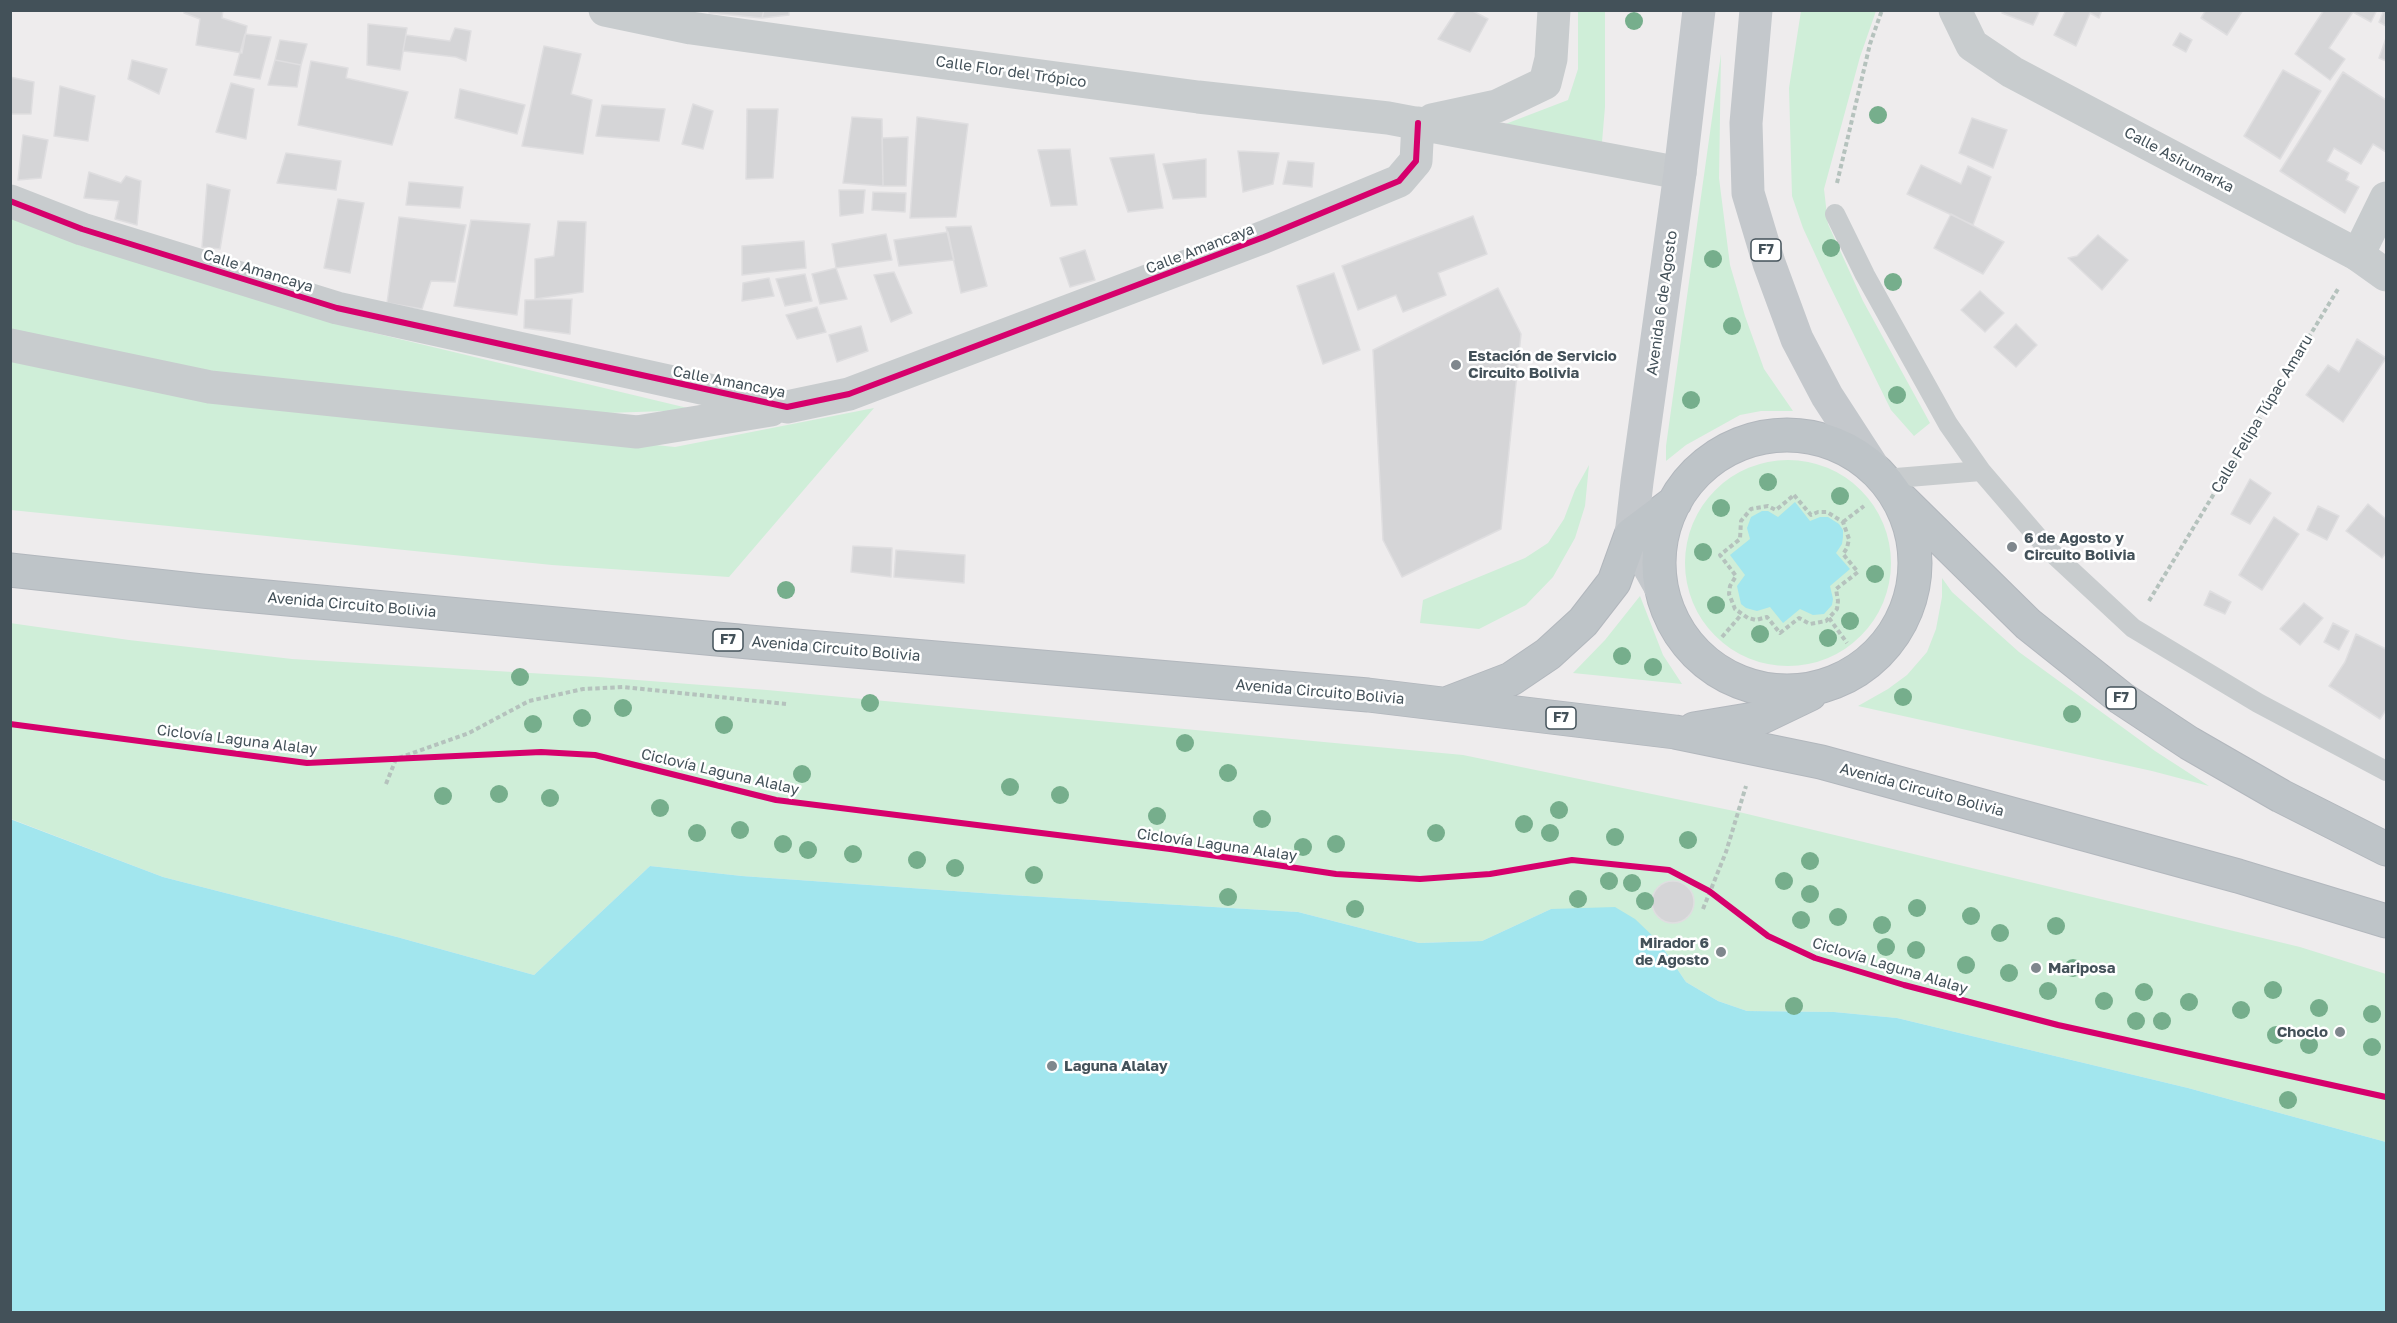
<!DOCTYPE html>
<meta charset="utf-8">
<style>
body{margin:0}
#map{position:relative;width:2397px;height:1323px;overflow:hidden;background:#eeeced;font-family:"Golos Text",sans-serif}
canvas{display:block}
.frame{position:absolute;inset:0;border:12px solid #435159;pointer-events:none}
</style>
<div id="map">
<canvas width="2397" height="1323"></canvas>
<div class="frame"></div>
</div>
<script>
const g = document.querySelector('canvas').getContext('2d');
g.lineJoin = 'round';
function fill(path, color) {
  g.fillStyle = color;
  g.fill(path, 'evenodd');
}
function poly(rows) {
  const path = new Path2D();
  for (const r of rows) {
    if (r.length === 3) {
      path.moveTo(r[0] + r[2], r[1]);
      path.arc(r[0], r[1], r[2], 0, 2 * Math.PI);
      continue;
    }
    path.moveTo(r[0], r[1]);
    for (let i = 2; i < r.length; i += 2) path.lineTo(r[i], r[i + 1]);
  }
  return path;
}
function stroke(path, color, width, dash) {
  g.strokeStyle = color;
  g.lineWidth = width;
  g.lineCap = dash ? 'butt' : 'round';
  g.setLineDash(dash || []);
  g.stroke(path);
}
function write(font, color, halo, rows, align = 'center') {
  g.font = font + ' "Golos Text",sans-serif';
  g.lineWidth = 5;
  g.setLineDash([]);
  g.textBaseline = 'middle';
  g.strokeStyle = halo;
  g.fillStyle = color;
  for (const [text, x, y, turn = 0] of rows) {
    g.save();
    g.translate(x, y);
    g.rotate((+turn || 0) * Math.PI / 180);
    g.textAlign = isNaN(turn) ? turn : align;
    if (halo) g.strokeText(text, 0, 0);
    g.fillText(text, 0, 0);
    g.restore();
  }
}
fill(poly([
 [1578,11,1605,11,1605,107,1602,142,1482,133,1568,100,1578,69],
 [1801,11,1876,11,1860,57,1824,189,1828,224,1863,301,1930,423,1914,436,1891,410,1826,278,1803,228,1792,196,1789,88],
 [1721,54,1719,178,1730,265,1745,316,1764,369,1793,411,1761,411,1740,415,1686,445,1666,461,1666,446],
 [10,217,79,245,370,332,696,410,606,413,271,381,77,348,11,331],
 [10,356,494,429,675,447,874,408,729,577,552,565,11,510],
 [1788,563,103],
 [1589,465,1585,506,1575,538,1553,577,1526,605,1479,629,1420,623,1423,600,1525,558,1548,543,1564,519,1575,490],
 [1942,578,1952,592,2019,652,2155,751,2209,786,2152,771,1858,706,1888,689,1907,675,1927,652,1936,629,1942,597],
 [1640,596,1663,655,1682,684,1573,673,1605,640],
 [10,623,129,640,292,659,598,677,767,690,1463,755,1739,812,2300,947,2386,974,2386,1142,2188,1088,1897,1018,1834,1012,1747,1011,1718,1001,1686,982,1659,942,1551,909,1482,941,1419,943,1298,912,1010,895,742,876,650,866,534,975,397,937,163,877,11,819]
]), '#cfeed8');
fill(poly([
 [1795,502,1810,521,1820,517,1828,517,1839,524,1843,530,1843,537,1842,544,1836,553,1850,569,1830,586,1833,599,1832,605,1824,614,1813,615,1800,609,1783,623,1770,607,1757,611,1746,608,1741,604,1737,586,1745,575,1730,555,1750,539,1747,528,1751,517,1762,511,1768,511,1778,517],
 [10,819,163,877,397,937,534,975,650,866,742,876,1010,895,1298,912,1419,943,1482,941,1551,909,1615,907,1635,919,1659,942,1686,982,1718,1001,1747,1011,1834,1012,1897,1018,2188,1088,2386,1142,2386,1312,11,1312]
]), '#a2e6ee');
const building = poly([
 [185,10,223,10,222,18,247,26,242,53,196,45,200,19,184,13,185,10],
 [710,10,764,10,762,18,709,13,710,10],
 [764,10,789,10,789,15,762,18,764,10],
 [1457,10,1471,10,1488,19,1470,52,1438,39,1457,10],
 [2004,10,2040,10,2033,25,2002,13,2004,10],
 [2066,10,2102,10,2099,18,2090,13,2076,46,2054,35,2066,10],
 [2206,10,2243,10,2227,35,2201,18,2206,10],
 [2324,10,2377,10,2371,22,2353,12,2329,48,2345,59,2330,80,2295,54,2324,10],
 [2384,10,2386,10,2386,26,2379,22,2384,10],
 [368,24,407,28,400,70,367,65,368,24],
 [455,28,471,31,466,61,456,57,403,51,406,35,450,41,455,28],
 [2180,33,2192,40,2186,52,2173,45,2180,33],
 [245,34,271,37,260,79,234,75,245,34],
 [2386,38,2386,61,2379,58,2386,38],
 [280,40,307,44,301,65,275,60,280,40],
 [544,46,581,54,571,94,592,100,583,154,522,146,544,46],
 [132,60,167,69,159,94,128,79,132,60],
 [275,60,301,65,297,87,268,85,275,60],
 [311,61,348,68,346,78,408,92,392,145,298,125,311,61],
 [2283,70,2321,91,2280,159,2244,136,2283,70],
 [2343,72,2386,100,2386,152,2373,144,2361,164,2334,148,2327,161,2349,173,2346,180,2359,187,2345,213,2280,171,2343,72],
 [10,77,34,82,31,114,10,114,10,77],
 [231,83,254,89,246,139,216,132,231,83],
 [60,86,95,96,88,141,54,136,60,86],
 [460,89,525,105,517,134,455,118,460,89],
 [693,104,713,111,703,149,682,144,693,104],
 [602,105,665,109,659,141,596,136,602,105],
 [747,109,778,109,773,178,746,179,747,109],
 [852,117,882,119,883,186,843,183,852,117],
 [917,117,968,124,956,217,910,218,917,117],
 [1972,118,2007,130,1993,168,1959,153,1972,118],
 [23,135,48,140,41,178,18,180,23,135],
 [908,137,906,186,883,186,882,138,908,137],
 [1070,149,1077,205,1051,206,1038,150,1070,149],
 [1238,151,1279,153,1273,184,1243,192,1238,151],
 [286,153,341,161,336,190,277,183,286,153],
 [1154,154,1163,208,1128,212,1110,158,1154,154],
 [1206,159,1206,197,1173,199,1163,164,1206,159],
 [1288,161,1314,163,1312,187,1283,184,1288,161],
 [1921,165,1961,184,1968,166,1991,177,1973,225,1907,194,1921,165],
 [89,172,121,183,126,176,141,181,137,225,115,219,119,201,84,198,89,172],
 [409,182,463,187,460,208,406,205,409,182],
 [207,184,230,190,220,249,202,247,207,184],
 [839,190,865,190,863,213,840,216,839,190],
 [873,192,906,193,905,212,872,210,873,192],
 [338,199,364,203,350,273,324,268,338,199],
 [1951,214,2004,242,1983,274,1934,248,1951,214],
 [1473,216,1487,254,1438,273,1446,295,1403,312,1396,295,1358,310,1342,266,1473,216],
 [399,217,466,225,455,282,431,281,422,309,387,303,399,217],
 [471,220,530,224,517,315,454,306,471,220],
 [558,221,586,222,583,292,535,299,535,259,554,256,558,221],
 [971,226,987,286,961,293,946,227,971,226],
 [948,232,954,260,899,266,894,240,948,232],
 [886,234,892,260,836,268,832,244,886,234],
 [2098,235,2128,260,2102,290,2068,258,2077,256,2098,235],
 [804,241,806,268,742,275,742,246,804,241],
 [1085,250,1095,280,1070,287,1060,258,1085,250],
 [836,268,847,299,820,304,812,274,836,268],
 [894,272,912,313,891,322,874,275,894,272],
 [1334,273,1360,350,1323,364,1297,286,1334,273],
 [805,274,812,301,785,306,776,279,805,274],
 [769,278,774,296,742,301,743,283,769,278],
 [1498,288,1521,334,1501,529,1402,577,1383,540,1373,350,1498,288],
 [1980,291,2004,313,1985,332,1961,310,1980,291],
 [572,299,570,334,524,328,525,300,572,299],
 [817,307,826,332,797,339,786,315,817,307],
 [2016,324,2037,345,2016,367,1994,347,2016,324],
 [861,326,868,351,837,362,829,335,861,326],
 [2357,339,2386,358,2343,422,2306,395,2328,365,2339,372,2357,339],
 [2250,479,2271,493,2250,524,2231,514,2250,479],
 [2368,504,2386,519,2386,553,2382,558,2346,531,2368,504],
 [2318,506,2339,516,2327,540,2307,530,2318,506],
 [2274,517,2299,534,2262,590,2239,575,2274,517],
 [853,546,892,548,891,577,851,572,853,546],
 [896,550,965,555,964,583,894,577,896,550],
 [2210,591,2231,602,2225,614,2204,605,2210,591],
 [2304,603,2323,618,2300,645,2280,629,2304,603],
 [2333,623,2349,631,2339,650,2324,642,2333,623],
 [2356,634,2386,649,2386,710,2380,719,2329,686,2345,662,2356,634],
 [1673,902,21]
]);
fill(building, '#d5d5d7');
stroke(building, '#dfdee0', 1.5);
const trunk = poly([
 [1787,563,128],
 [1902,500,2028,624,2121,698,2189,743,2281,796,2386,849],
 [10,570,202,591,749,642,1368,695,1675,732,1821,762,2238,876,2386,921],
 [1451,702,1511,679,1548,654,1583,622,1614,582,1631,535,1675,502],
 [1694,729,1760,718,1810,694]
]);
stroke(trunk, '#b2b7bd', 35);
stroke(poly([
 [1837,183,1870,44,1882,10],
 [1794,495,1811,515,1818,512,1827,512,1843,522,1849,539,1847,548,1843,554,1858,572,1836,589,1838,601,1837,609,1826,621,1810,624,1799,618,1780,633,1767,617,1756,620,1748,618,1735,609,1729,594,1730,586,1736,576,1720,555,1740,539,1741,521,1751,509,1768,506,1776,510,1794,495],
 [1843,522,1864,506],
 [2149,601,2338,289],
 [1829,618,1847,643],
 [1722,637,1741,615],
 [386,784,396,759,469,733,529,701,583,689,623,687,786,704],
 [1703,909,1726,852,1746,786]
]), '#b5c2bd', 4, [4.5, 3]);
stroke(poly([
 [1835,214,1865,275,1948,424,1981,471],
 [1884,479,1981,471,2048,549,2133,628,2258,703,2386,771]
]), '#c8ccce', 20);
stroke(poly([
 [605,10,691,28,848,50,1198,97,1388,118,1680,173],
 [1432,120,1497,106,1545,83,1551,59,1554,10],
 [10,201,82,229,337,308,787,407,849,394,1264,237,1399,181,1416,161,1418,123],
 [2358,255,2386,198],
 [10,345,210,387,637,432,771,410]
]), '#c8ccce', 33);
stroke(poly([
 [1955,10,1972,45,2012,72,2358,255,2386,275]
]), '#c8ccce', 33);
stroke(poly([
 [1756,10,1746,123,1748,193,1769,263,1797,339,1827,396,1873,467],
 [1661,588,1631,535,1637,482,1680,173,1699,10]
]), '#c4c8cc', 33);
stroke(trunk, '#bec4c8', 33);
stroke(poly([
 [10,201,82,229,337,308,787,407,849,394,1264,237,1399,181,1416,161,1418,123],
 [10,724,307,763,541,752,595,755,776,800,1170,849,1336,874,1420,879,1490,874,1572,860,1669,870,1709,891,1768,936,1815,958,1904,985,2058,1025,2386,1097]
]), '#d6006c', 6);
g.fillStyle = '#76ae8c';
for (const [x, y] of [
 [1634,21],
 [1878,115],
 [1831,248],
 [1713,259],
 [1893,282],
 [1732,326],
 [1897,395],
 [1691,400],
 [1768,482],
 [1840,496],
 [1721,508],
 [1703,552],
 [1875,574],
 [786,590],
 [1716,605],
 [1850,621],
 [1760,634],
 [1828,638],
 [1622,656],
 [1653,667],
 [520,677],
 [1903,697],
 [870,703],
 [623,708],
 [2072,714],
 [582,718],
 [533,724],
 [724,725],
 [1185,743],
 [1228,773],
 [802,774],
 [1010,787],
 [499,794],
 [1060,795],
 [443,796],
 [550,798],
 [660,808],
 [1559,810],
 [1157,816],
 [1262,819],
 [1524,824],
 [740,830],
 [697,833],
 [1436,833],
 [1550,833],
 [1615,837],
 [1688,840],
 [783,844],
 [1336,844],
 [1303,847],
 [808,850],
 [853,854],
 [917,860],
 [1810,861],
 [955,868],
 [1034,875],
 [1609,881],
 [1784,881],
 [1632,883],
 [1810,894],
 [1228,897],
 [1578,899],
 [1645,901],
 [1917,908],
 [1355,909],
 [1971,916],
 [1838,917],
 [1801,920],
 [1882,925],
 [2056,926],
 [2000,933],
 [1886,947],
 [1916,950],
 [1966,965],
 [2073,968],
 [2009,973],
 [2273,990],
 [2048,991],
 [2144,992],
 [2104,1001],
 [2189,1002],
 [1794,1006],
 [2319,1008],
 [2241,1010],
 [2372,1014],
 [2136,1021],
 [2162,1021],
 [2276,1035],
 [2309,1045],
 [2372,1047],
 [2288,1100]
]) {
  g.beginPath();
  g.arc(x, y, 9, 0, 2 * Math.PI);
  g.fill();
}
for (const [x, y, r, color] of [
 [1456,365,6,"#7f878d"],
 [2012,547,6,"#7f878d"],
 [1721,952,6,"#7f878d"],
 [2036,968,6,"#7f878d"],
 [2340,1032,6,"#7f878d"],
 [1052,1066,6,"#7f878d"]
]) {
  const dot = new Path2D();
  dot.arc(x, y, r, 0, 2 * Math.PI);
  g.fillStyle = color;
  g.fill(dot);
  stroke(dot, '#fff', 2);
}
for (const [x, y, w] of [
 [1766,250,30],
 [728,640,30],
 [2121,698,30],
 [1561,718,30]
]) {
  const box = new Path2D();
  box.roundRect(x - w / 2, y - 11, w, 22, 4.5);
  g.fillStyle = '#fff';
  g.fill(box);
  stroke(box, '#435159', 1.5);
}
write('bold 14px', '#435159', null, [
 ["F7",1766,250],
 ["F7",728,640],
 ["F7",2121,698],
 ["F7",1561,718]
]);
write('15px', '#435159', '#fff', [
 ["Calle Flor del Trópico",1011,72,8],
 ["Calle Asirumarka",2179,160,28],
 ["Calle Amancaya",1200,249,-21],
 ["Calle Amancaya",258,271,17],
 ["Avenida 6 de Agosto",1662,303,-82],
 ["Calle Amancaya",729,382,11],
 ["Calle Felipa Túpac Amaru",2262,414,-59],
 ["Avenida Circuito Bolivia",352,605,5],
 ["Avenida Circuito Bolivia",836,649,5],
 ["Avenida Circuito Bolivia",1320,692,5],
 ["Ciclovía Laguna Alalay",237,740,7],
 ["Ciclovía Laguna Alalay",720,772,13],
 ["Avenida Circuito Bolivia",1922,790,15],
 ["Ciclovía Laguna Alalay",1217,845,8],
 ["Ciclovía Laguna Alalay",1890,966,17]
]);
write('bold 15px', '#435159', '#fff', [
 ["Estación de Servicio",1468,356],
 ["Circuito Bolivia",1468,373],
 ["6 de Agosto y",2024,538],
 ["Circuito Bolivia",2024,555],
 ["Mirador 6",1709,943,"right"],
 ["de Agosto",1709,960,"right"],
 ["Mariposa",2048,968],
 ["Choclo",2328,1032,"right"],
 ["Laguna Alalay",1064,1066]
], 'left');
</script>
